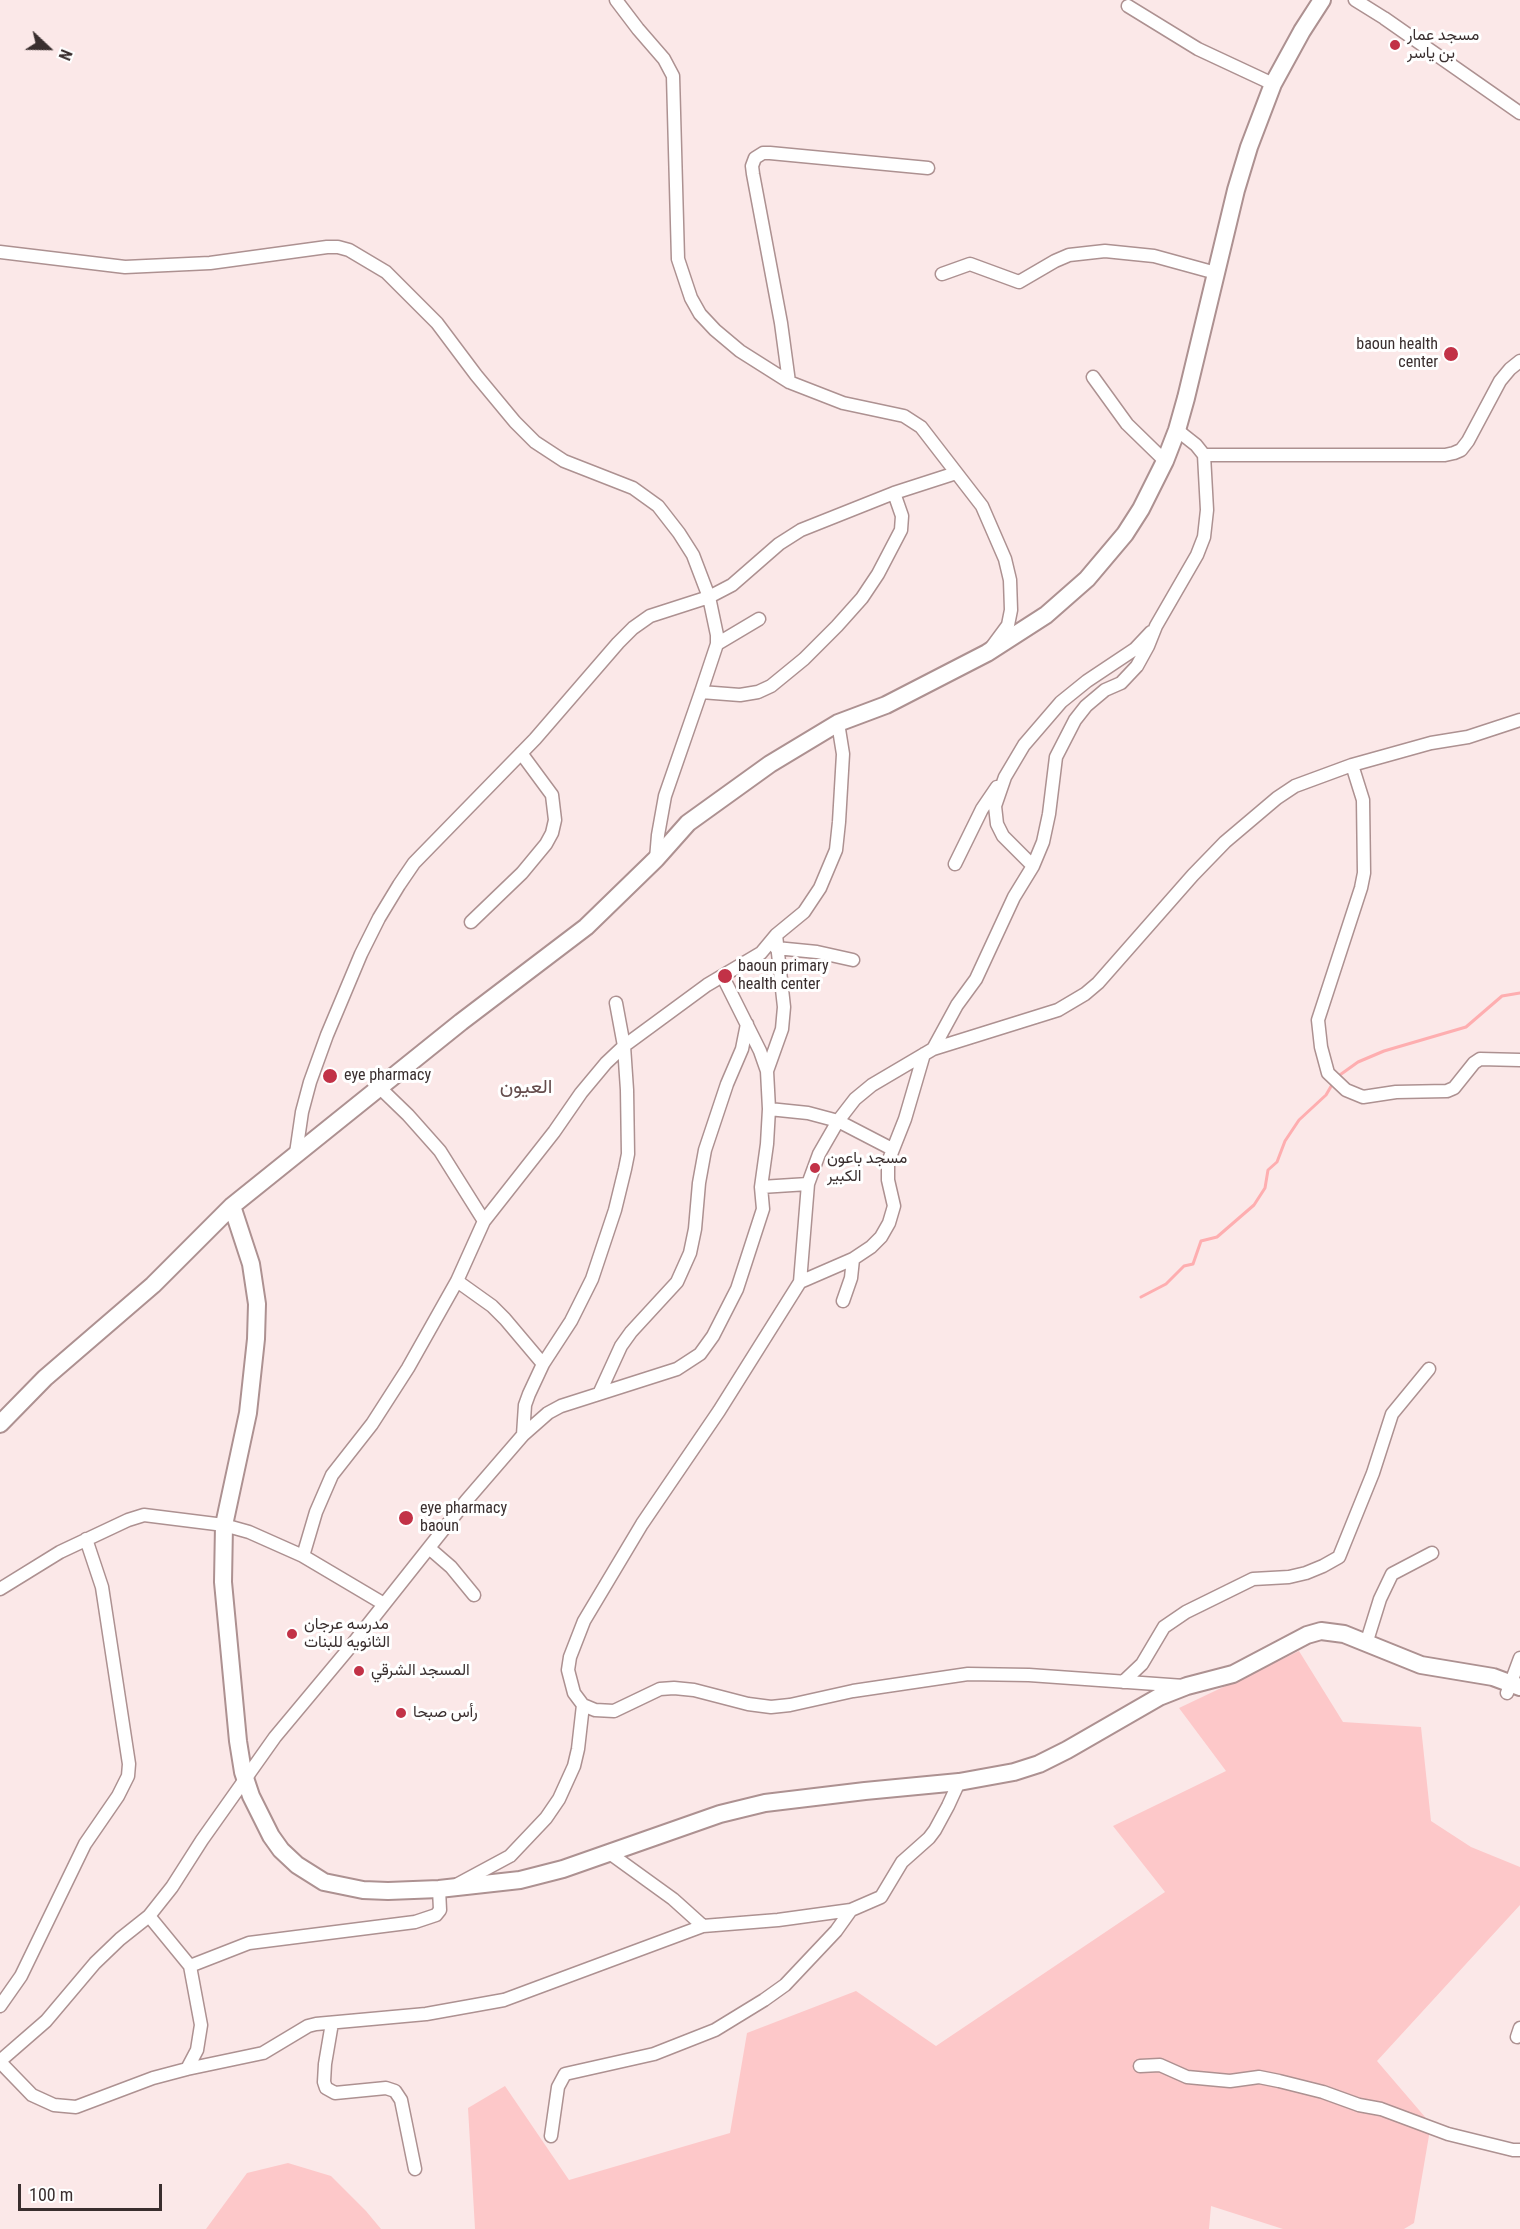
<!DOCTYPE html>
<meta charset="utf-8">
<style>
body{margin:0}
#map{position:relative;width:1520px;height:2229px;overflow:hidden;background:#fbe8e8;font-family:"Roboto Condensed",sans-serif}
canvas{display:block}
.north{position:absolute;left:18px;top:18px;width:60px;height:60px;-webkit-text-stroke:4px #fff;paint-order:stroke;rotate:112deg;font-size:16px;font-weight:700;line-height:24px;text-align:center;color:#392e2e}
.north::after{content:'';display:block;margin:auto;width:21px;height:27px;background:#392e2e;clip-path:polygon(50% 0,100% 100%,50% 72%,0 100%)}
.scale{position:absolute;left:18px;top:2184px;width:144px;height:27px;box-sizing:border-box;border:3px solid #392e2e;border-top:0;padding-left:8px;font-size:18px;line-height:21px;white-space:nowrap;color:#392e2e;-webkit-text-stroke:4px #fff;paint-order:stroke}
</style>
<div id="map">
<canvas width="1520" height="2229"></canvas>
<div class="north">N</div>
<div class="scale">100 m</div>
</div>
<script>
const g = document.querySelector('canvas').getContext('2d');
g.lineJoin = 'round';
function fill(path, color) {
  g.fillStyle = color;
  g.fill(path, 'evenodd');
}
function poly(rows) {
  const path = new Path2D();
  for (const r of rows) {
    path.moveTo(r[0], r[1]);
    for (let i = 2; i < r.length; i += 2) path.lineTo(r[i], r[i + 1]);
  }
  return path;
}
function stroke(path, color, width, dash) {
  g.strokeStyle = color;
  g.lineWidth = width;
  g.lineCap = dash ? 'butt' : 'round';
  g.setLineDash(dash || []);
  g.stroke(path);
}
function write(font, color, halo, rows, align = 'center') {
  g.font = font + ' "Roboto Condensed",Vazirmatn,sans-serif';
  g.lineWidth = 6;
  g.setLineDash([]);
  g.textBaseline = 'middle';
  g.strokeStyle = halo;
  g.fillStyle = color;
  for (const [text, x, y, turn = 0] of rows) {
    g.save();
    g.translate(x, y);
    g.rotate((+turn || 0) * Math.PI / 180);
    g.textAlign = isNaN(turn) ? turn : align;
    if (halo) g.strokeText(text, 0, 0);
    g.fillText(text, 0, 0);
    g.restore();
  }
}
fill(poly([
 [1299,1651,1343,1722,1421,1727,1431,1821,1471,1847,1520,1867,1520,1905,1377,2061,1431,2124,1414,2223,1404,2229,1283,2229,1211,2206,1209,2229,475,2229,468,2108,505,2086,569,2180,730,2133,747,2033,856,1991,936,2046,1165,1892,1113,1826,1226,1771,1179,1708],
 [288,2163,331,2176,366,2211,381,2229,206,2229,247,2173]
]), '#fdc8c9');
stroke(poly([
 [1337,1077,1358,1062,1384,1051,1466,1027,1502,996,1520,993],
 [1141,1297,1166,1284,1184,1266,1193,1264,1201,1241,1217,1237,1254,1205,1265,1188,1268,1170,1277,1162,1285,1141,1299,1120,1326,1095,1333,1083]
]), '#feaeb0', 3);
const street = poly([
 [616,0,638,29,664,59,673,76,678,259,691,298,700,314,715,330,740,351,789,382,843,403,904,416,921,427,982,506,1005,559,1010,580,1011,610,1008,625,991,648],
 [1355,0,1384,18,1520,113],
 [1128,6,1198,49,1273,84],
 [0,252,125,267,210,263,327,247,338,247,349,250,386,272,437,323,476,375,515,422,535,442,564,461,633,488,658,506,679,533,693,555,709,597,717,635,717,644,701,692,665,796,658,835,656,859],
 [942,274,970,264,1019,282,1055,261,1069,255,1105,251,1154,256,1216,273],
 [1093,377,1127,424,1165,461],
 [789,382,781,323,753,174,752,166,755,158,763,153,770,153,928,168],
 [1204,455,1445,455,1454,453,1461,450,1468,441,1500,381,1510,369,1520,361],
 [717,644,759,619],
 [701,692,740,695,758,692,771,686,804,659,837,626,862,598,878,574,901,530,902,516,894,493],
 [1352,765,1363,800,1364,873,1361,888,1318,1020,1321,1047,1328,1073,1346,1090,1363,1097,1396,1092,1447,1091,1454,1088,1474,1063,1480,1059,1520,1060],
 [955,864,982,809,997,787],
 [1033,866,1003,836,997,824,995,806,1005,777,1024,745,1061,702,1087,681,1135,649,1151,632],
 [471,922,522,873,546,844,552,833,555,820,552,795,521,753],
 [776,948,817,952,853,960],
 [723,977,760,1051,767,1071],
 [933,1049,957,1005,976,979,1014,897,1033,866,1043,842,1049,814,1056,757,1075,720,1086,706,1105,690,1121,683,1137,666,1148,646,1156,626,1197,555,1204,537,1207,510,1204,455,1196,445,1177,430],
 [379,1087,408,1115,440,1151,484,1221],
 [769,1109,808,1113,838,1121,892,1149],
 [296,1153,302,1112,310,1082,327,1035,361,954,379,918,399,885,414,863,535,739,618,643,633,628,650,616,709,597,732,585,779,544,801,530,894,493,956,473],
 [808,1184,819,1154,838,1121,855,1099,872,1085,933,1049,1058,1010,1085,994,1098,983,1193,875,1225,842,1277,798,1295,786,1352,765,1431,743,1468,737,1520,720],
 [761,1187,808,1184,800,1282,719,1411,642,1524,584,1621,570,1657,568,1670,574,1693,583,1705,595,1710,614,1711,660,1689,674,1688,694,1690,748,1704,771,1707,790,1705,853,1691,968,1674,1029,1675,1184,1686],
 [457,1281,492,1306,505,1319,543,1364],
 [800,1282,853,1259,871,1247,881,1237,889,1223,894,1206,888,1180,888,1162,905,1119,924,1054],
 [843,1301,851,1278,853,1259],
 [599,1394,621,1346,631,1332,677,1282,690,1253,695,1229,699,1183,705,1150,727,1084,742,1049,747,1024],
 [523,1435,525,1405,529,1394,543,1364,571,1321,592,1279,615,1210,625,1169,628,1154,627,1090,624,1046,616,1003],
 [429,1548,451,1567,474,1595],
 [303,1556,316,1512,332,1475,372,1424,408,1368,457,1281,484,1221,554,1132,581,1093,606,1063,624,1046,707,985,761,953,776,935,804,912,820,888,836,850,839,822,843,754,838,723],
 [0,1589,60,1552,128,1520,144,1515,224,1525,249,1532,303,1556,384,1604],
 [1366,1644,1380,1599,1392,1574,1432,1553],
 [1123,1682,1142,1664,1164,1627,1186,1612,1253,1579,1289,1577,1306,1573,1323,1566,1339,1557,1373,1473,1392,1414,1429,1369],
 [1507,1693,1520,1658],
 [608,1852,673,1899,703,1926],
 [458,1884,510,1856,546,1818,559,1799,574,1766,578,1749,583,1705],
 [149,1916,190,1966,201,2025,197,2050,187,2069],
 [190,1966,249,1943,415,1922,436,1915,440,1910,439,1889],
 [0,2006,21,1976,85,1844,118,1796,128,1776,129,1764,102,1587,86,1539],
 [332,2023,325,2064,324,2082,326,2088,335,2093,386,2088,395,2091,401,2100,415,2169],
 [1517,2037,1520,2028],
 [0,2061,46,2021,95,1963,120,1939,149,1916,172,1887,202,1840,275,1737,351,1646,466,1501,523,1435,548,1413,561,1406,677,1369,700,1354,713,1336,737,1289,763,1209,761,1187,767,1144,769,1109,767,1071,782,1029,784,1007,776,935],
 [0,2062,32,2095,54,2105,76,2107,153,2078,187,2069,263,2053,308,2026,316,2024,426,2014,504,2000,703,1926,778,1920,851,1910,881,1897,902,1862,929,1838,935,1830,948,1806,959,1782],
 [1140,2066,1160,2065,1187,2077,1230,2081,1259,2077,1279,2081,1323,2092,1359,2105,1381,2109,1448,2134,1513,2150,1520,2150],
 [551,2136,558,2087,565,2074,654,2054,715,2030,764,2000,785,1985,836,1931,851,1910]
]);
const secondary = poly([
 [232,1206,251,1264,257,1304,256,1339,248,1413,224,1525,223,1582,238,1741,243,1772,251,1796,271,1836,281,1850,297,1865,324,1882,363,1890,388,1891,439,1889,520,1880,563,1869,720,1814,765,1803,865,1791,959,1782,1014,1772,1039,1764,1067,1750,1159,1697,1187,1686,1233,1674,1307,1635,1321,1631,1344,1634,1421,1665,1493,1677,1520,1687],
 [0,1424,45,1378,153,1285,232,1206,461,1022,586,927,656,859,688,823,770,764,838,723,886,705,987,653,1046,615,1087,579,1125,534,1141,509,1165,461,1177,430,1186,398,1236,190,1249,147,1273,84,1302,31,1322,0]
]);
stroke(street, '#ad9191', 15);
stroke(secondary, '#ad9191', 20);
stroke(street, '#fff', 12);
stroke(secondary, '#fff', 16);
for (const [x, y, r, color] of [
 [1395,45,6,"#c23247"],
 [1451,354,8,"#c23247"],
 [725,976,8,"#c23247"],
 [330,1076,8,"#c23247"],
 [815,1168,6,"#c23247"],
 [406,1518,8,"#c23247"],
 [292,1634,6,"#c23247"],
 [359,1671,6,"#c23247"],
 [401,1713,6,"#c23247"]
]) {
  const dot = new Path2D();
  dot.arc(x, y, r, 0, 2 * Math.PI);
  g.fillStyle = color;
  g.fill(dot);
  stroke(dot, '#fff', 2);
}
write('16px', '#392e2e', '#fff', [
 ["مسجد عمار",1407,36],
 ["بن ياسر",1407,54],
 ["baoun health",1438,345,"right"],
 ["center",1438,363,"right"],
 ["baoun primary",738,967],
 ["health center",738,985],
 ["eye pharmacy",344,1076],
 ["مسجد باعون",827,1159],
 ["الكبير",827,1177],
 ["eye pharmacy",420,1509],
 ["baoun",420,1527],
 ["مدرسه عرجان",304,1625],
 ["الثانويه للبنات",304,1643],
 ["المسجد الشرقي",371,1671],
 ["رأس صبحا",413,1713]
], 'left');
write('20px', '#644c4c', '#fff', [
 ["العيون",526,1088]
]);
</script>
